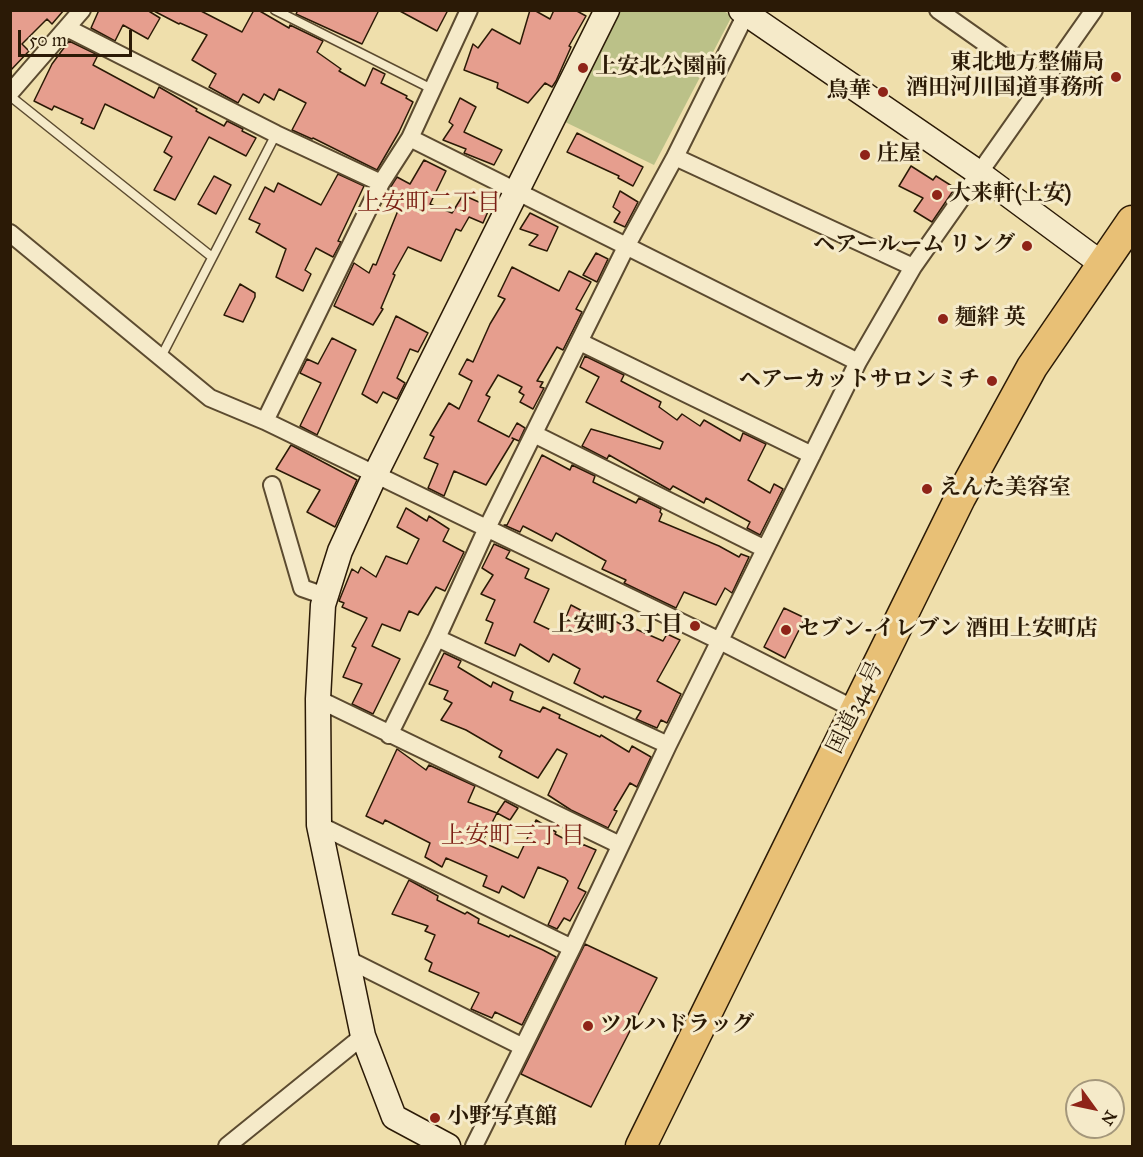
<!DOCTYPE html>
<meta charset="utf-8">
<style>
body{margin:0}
#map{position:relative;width:1143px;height:1157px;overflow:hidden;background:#efdfac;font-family:"IM FELL Great Primer",serif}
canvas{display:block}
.frame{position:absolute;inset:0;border:12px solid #2b1a06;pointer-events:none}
.north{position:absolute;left:1065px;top:1079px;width:60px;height:60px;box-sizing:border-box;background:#f5eac9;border:2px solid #a4977b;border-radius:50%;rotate:123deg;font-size:16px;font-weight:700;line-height:24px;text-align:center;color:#2b1a06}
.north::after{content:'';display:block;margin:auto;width:21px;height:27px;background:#8f2418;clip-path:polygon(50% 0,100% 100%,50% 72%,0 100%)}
.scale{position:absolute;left:18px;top:30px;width:114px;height:27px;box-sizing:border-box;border:3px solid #2b1a06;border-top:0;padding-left:8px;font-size:18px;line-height:21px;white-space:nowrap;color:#2b1a06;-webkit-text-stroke:4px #f5eac9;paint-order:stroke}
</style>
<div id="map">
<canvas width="1143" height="1157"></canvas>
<div class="frame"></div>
<div class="north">N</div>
<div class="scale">50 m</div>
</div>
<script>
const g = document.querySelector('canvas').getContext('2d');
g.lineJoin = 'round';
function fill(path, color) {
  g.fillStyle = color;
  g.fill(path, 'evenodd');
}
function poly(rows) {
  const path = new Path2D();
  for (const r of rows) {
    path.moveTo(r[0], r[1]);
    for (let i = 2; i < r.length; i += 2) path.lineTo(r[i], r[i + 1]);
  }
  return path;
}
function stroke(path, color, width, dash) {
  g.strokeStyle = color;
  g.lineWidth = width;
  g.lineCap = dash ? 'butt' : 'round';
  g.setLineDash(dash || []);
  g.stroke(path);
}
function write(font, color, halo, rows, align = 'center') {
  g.font = font + ' "IM FELL Great Primer","Noto Serif JP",serif';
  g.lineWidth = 6;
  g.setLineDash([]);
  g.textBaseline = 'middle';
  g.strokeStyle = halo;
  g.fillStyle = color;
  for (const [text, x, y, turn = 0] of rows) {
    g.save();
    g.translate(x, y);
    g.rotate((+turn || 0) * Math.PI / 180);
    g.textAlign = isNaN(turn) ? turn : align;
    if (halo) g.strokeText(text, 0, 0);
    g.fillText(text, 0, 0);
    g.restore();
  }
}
fill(poly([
 [722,10,732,16,654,165,561,120,619,11]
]), '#bbc188');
const building = poly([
 [10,10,64,10,52,24,47,19,22,44,29,51,10,71,10,10],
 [99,10,147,10,160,18,148,39,123,25,115,41,91,28,99,10],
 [152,10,199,10,242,32,254,10,258,10,289,28,290,25,323,41,317,52,341,69,339,71,365,86,373,68,385,74,381,83,407,96,406,98,413,102,399,132,377,170,313,138,312,139,292,130,306,103,279,89,274,100,264,94,259,103,243,94,238,103,209,87,216,74,192,60,207,35,180,23,179,24,152,10],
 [298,10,379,10,362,44,296,14,298,10],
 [398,10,448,10,437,31,398,10],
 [530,10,534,10,550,19,554,10,575,10,586,16,569,46,571,47,556,81,552,87,545,83,528,103,497,88,498,83,464,70,473,44,478,48,492,29,520,44,530,10],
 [69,41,98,55,93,65,154,98,159,87,197,109,196,111,224,126,227,121,243,129,242,131,256,138,246,156,209,137,175,200,154,190,172,157,164,152,172,137,105,104,94,129,81,123,83,119,54,106,52,110,34,101,52,64,69,41],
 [460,98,476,107,464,132,502,150,494,165,464,153,466,149,443,140,453,125,449,122,460,98],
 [577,133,643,167,633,186,618,178,619,176,567,152,577,133],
 [424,160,446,171,430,204,452,213,463,195,490,207,483,223,469,217,461,231,456,229,441,261,408,247,393,274,395,275,381,308,383,309,373,325,334,306,354,263,369,273,373,264,376,265,399,208,384,201,390,188,397,177,410,184,424,160],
 [911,166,933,180,936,176,955,188,932,222,914,211,923,198,899,186,911,166],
 [338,174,364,186,338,241,341,242,333,257,316,248,305,270,311,274,303,291,276,277,286,249,256,232,260,224,249,219,265,187,274,192,278,183,321,205,338,174],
 [214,176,231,185,216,214,198,204,214,176],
 [620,191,638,202,625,227,614,222,620,212,613,207,620,191],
 [530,213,558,227,547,251,529,245,538,235,520,229,530,213],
 [596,253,608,259,597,282,583,275,596,253],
 [512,267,559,291,569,271,591,282,576,309,582,312,563,350,557,347,537,381,543,382,540,387,544,388,533,409,520,402,524,395,519,392,522,387,498,375,486,395,490,397,478,421,509,437,517,423,525,428,519,441,512,438,514,439,486,485,454,471,444,496,428,488,438,464,424,458,434,437,430,435,449,403,459,409,472,381,459,374,467,359,473,362,490,324,505,299,498,296,512,267],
 [240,284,255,293,255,297,243,322,224,315,240,284],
 [396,316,428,333,418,352,410,349,397,378,405,383,397,399,383,392,377,403,362,394,396,316],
 [332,338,356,350,317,435,300,426,321,383,300,373,307,359,318,364,332,338],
 [585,356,624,375,621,381,661,402,659,407,677,420,682,414,700,426,704,420,740,441,743,433,766,444,748,480,770,493,774,484,783,489,760,535,747,528,750,522,706,498,704,503,673,486,670,490,609,455,607,459,582,446,591,429,660,449,663,442,586,402,599,377,580,367,585,356],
 [291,445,357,480,335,527,307,512,320,490,276,469,291,445],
 [542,455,570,470,572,465,595,476,593,482,636,503,639,498,661,509,660,512,662,514,659,521,719,546,739,557,741,554,749,557,732,593,725,588,716,605,684,592,676,608,624,583,626,580,602,569,606,561,556,533,552,541,523,526,520,532,504,525,507,525,542,455],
 [406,508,427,521,429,516,449,529,443,541,464,552,445,591,436,587,418,615,409,611,400,631,382,624,372,646,400,659,373,714,352,704,362,684,343,677,356,648,352,646,367,618,342,607,344,603,339,601,352,569,358,573,361,567,376,577,386,556,407,564,419,539,397,527,406,508],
 [494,544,510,551,506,558,529,569,525,578,549,589,534,622,559,634,571,605,603,622,605,616,630,629,631,627,663,641,667,634,680,640,657,681,681,694,667,723,661,720,657,728,636,719,641,711,604,696,603,698,574,683,580,669,553,654,549,662,520,644,515,656,485,643,493,623,486,620,495,600,481,594,493,575,482,568,494,544],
 [784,608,805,618,785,658,764,647,784,608],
 [444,653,461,661,458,667,491,687,493,682,513,692,510,700,540,712,543,707,560,715,559,718,600,737,601,735,629,752,632,746,651,757,637,787,630,783,614,810,617,811,608,828,571,810,548,795,567,754,557,749,538,778,499,757,502,751,466,730,441,720,452,703,444,699,448,691,429,684,444,653],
 [397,749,426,770,429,765,475,786,468,802,497,813,482,842,518,858,536,820,556,832,555,834,580,847,582,844,596,850,578,888,586,892,570,921,564,918,557,929,548,925,568,881,565,878,538,867,524,898,502,886,499,893,483,886,487,876,446,858,442,867,425,857,430,843,385,820,383,824,366,816,397,749],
 [505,801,518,808,510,820,497,813,505,801],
 [409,880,438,896,437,900,465,914,467,912,479,919,478,923,509,937,510,935,543,950,556,957,522,1025,495,1012,492,1018,471,1009,479,993,429,971,432,963,425,959,435,935,425,931,428,926,392,914,409,880],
 [585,944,657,978,591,1107,521,1074,585,944]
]);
fill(building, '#e69e8e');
stroke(building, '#2b1a06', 1.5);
const lane = poly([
 [275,10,432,89],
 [10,96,212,257],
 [161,357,276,134]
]);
const street = poly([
 [938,10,1043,84],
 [67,28,276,134,381,183],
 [10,93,82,10],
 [410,138,858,362],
 [675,157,913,267],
 [10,233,210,398,265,421,720,641,856,710],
 [580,342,812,455],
 [265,421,381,183,410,138,469,10],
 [534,434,765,549],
 [272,485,302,588,325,596],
 [437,638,668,745],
 [318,699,620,845],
 [389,735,437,638,487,528,627,245,675,157,748,10],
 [319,825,572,948],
 [347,959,523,1047],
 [227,1146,363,1036],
 [474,1146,572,948,668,745,858,362,913,267,1094,10]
]);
const secondary = poly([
 [741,10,979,173,1102,264],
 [448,1146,394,1117,363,1036,319,825,318,699,323,605,340,551,375,475,607,10]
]);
const highway = poly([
 [641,1146,960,498,1032,367,1132,221]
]);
stroke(lane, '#5c4b30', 11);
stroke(street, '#5c4b30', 20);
stroke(secondary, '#2b1a06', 27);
stroke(highway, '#2b1a06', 33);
stroke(lane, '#f5eac9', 8);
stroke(street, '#f5eac9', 16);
stroke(secondary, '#f5eac9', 24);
stroke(highway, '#e8c076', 30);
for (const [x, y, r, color] of [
 [583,68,6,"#8f2418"],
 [1116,77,6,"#8f2418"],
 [883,92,6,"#8f2418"],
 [865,155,6,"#8f2418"],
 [937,195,6,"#8f2418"],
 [1027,246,6,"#8f2418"],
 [943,319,6,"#8f2418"],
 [992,381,6,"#8f2418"],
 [927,489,6,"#8f2418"],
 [695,626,6,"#8f2418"],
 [786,630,6,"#8f2418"],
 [588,1026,6,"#8f2418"],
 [435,1118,6,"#8f2418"]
]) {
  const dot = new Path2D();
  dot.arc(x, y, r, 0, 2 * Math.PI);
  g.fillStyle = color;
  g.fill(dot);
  stroke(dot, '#f5eac9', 2);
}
write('bold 22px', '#2b1a06', '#f5eac9', [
 ["東北地方整備局",1104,64,"right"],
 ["酒田河川国道事務所",1104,89,"right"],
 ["上安北公園前",595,68],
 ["鳥華",871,92,"right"],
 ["庄屋",877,155],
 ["大来軒(上安)",949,195],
 ["ヘアールーム リング",1015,246,"right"],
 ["麺絆 英",955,319],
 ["ヘアーカットサロンミチ",980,381,"right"],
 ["えんた美容室",939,489],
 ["上安町３丁目",683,626,"right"],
 ["セブン-イレブン 酒田上安町店",798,630],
 ["ツルハドラッグ",600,1026],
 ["小野写真館",447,1118]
], 'left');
write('22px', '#2b1a06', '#f5eac9', [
 ["国道344号",856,708,-64]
]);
write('24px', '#7a1f14', '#f5eac9', [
 ["上安町二丁目",429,204],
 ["上安町三丁目",513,837]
]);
</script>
